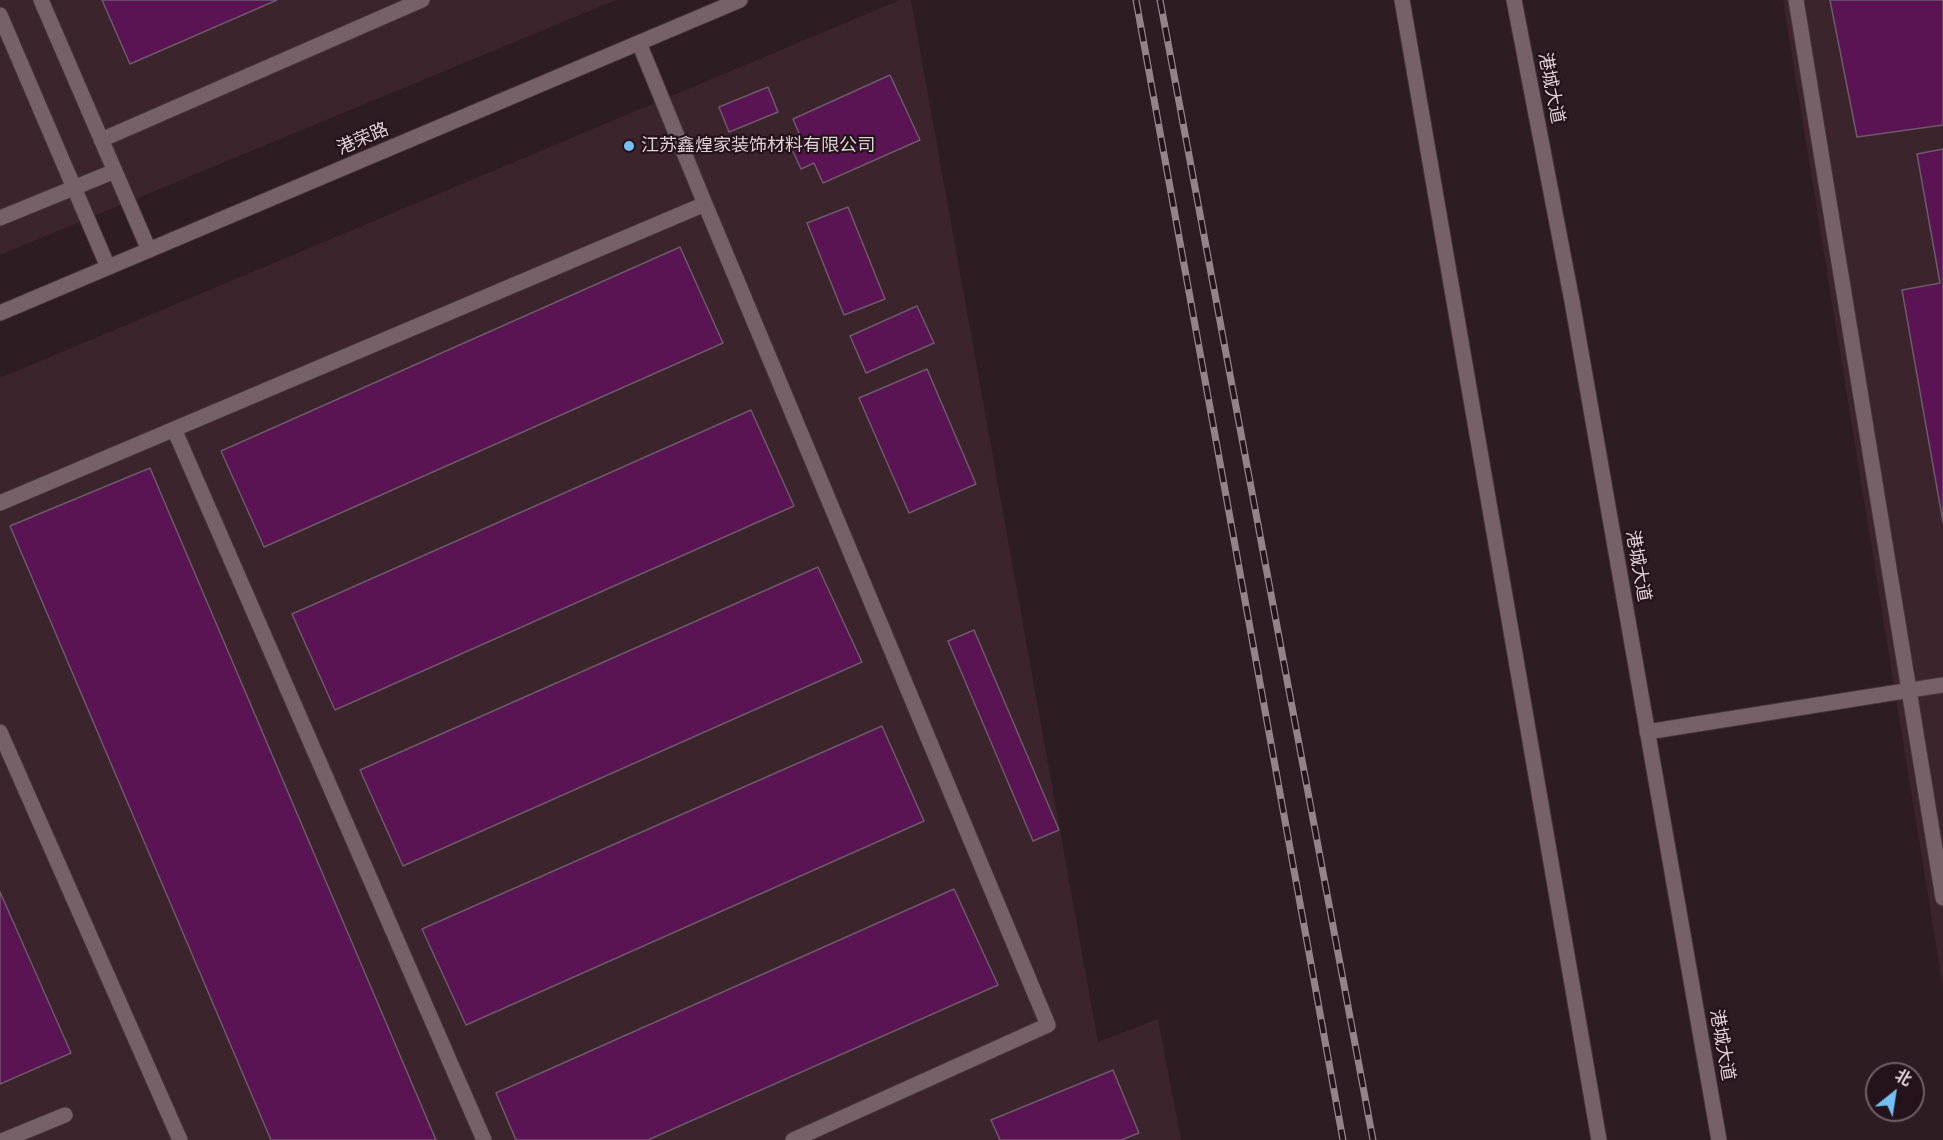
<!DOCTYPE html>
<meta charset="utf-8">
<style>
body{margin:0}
#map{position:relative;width:1943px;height:1140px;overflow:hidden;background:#2e1c23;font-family:Cabin,"Noto Sans SC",sans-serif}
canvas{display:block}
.north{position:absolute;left:1865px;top:1062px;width:60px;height:60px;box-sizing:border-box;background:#24131a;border:2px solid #6f5f66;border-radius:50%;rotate:30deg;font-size:16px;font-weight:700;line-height:24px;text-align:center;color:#dfd2d7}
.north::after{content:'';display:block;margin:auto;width:21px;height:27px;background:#74c0f6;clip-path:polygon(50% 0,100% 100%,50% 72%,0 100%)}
</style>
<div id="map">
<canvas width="1943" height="1140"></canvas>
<div class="north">北</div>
</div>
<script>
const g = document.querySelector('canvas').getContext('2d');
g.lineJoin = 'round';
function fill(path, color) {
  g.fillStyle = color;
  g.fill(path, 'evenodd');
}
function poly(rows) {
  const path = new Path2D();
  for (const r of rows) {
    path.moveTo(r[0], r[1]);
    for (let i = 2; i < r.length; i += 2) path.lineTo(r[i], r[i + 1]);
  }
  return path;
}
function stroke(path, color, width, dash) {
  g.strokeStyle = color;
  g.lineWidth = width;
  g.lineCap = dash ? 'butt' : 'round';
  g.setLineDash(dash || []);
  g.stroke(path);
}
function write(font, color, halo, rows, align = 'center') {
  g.font = font + ' Cabin,"Noto Sans SC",sans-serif';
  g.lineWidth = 4.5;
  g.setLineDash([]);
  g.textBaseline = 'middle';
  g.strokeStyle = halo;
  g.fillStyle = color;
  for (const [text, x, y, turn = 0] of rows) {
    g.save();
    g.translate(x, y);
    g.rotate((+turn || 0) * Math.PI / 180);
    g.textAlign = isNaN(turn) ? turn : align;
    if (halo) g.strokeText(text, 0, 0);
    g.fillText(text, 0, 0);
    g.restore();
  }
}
fill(poly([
 [0,0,616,0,0,255],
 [900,0,911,0,1098,1042,1158,1019,1181,1140,0,1140,0,378],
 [1783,0,1943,0,1943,988]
]), '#3b242c');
const building = poly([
 [102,0,277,0,130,64,102,0],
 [1830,0,1943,0,1943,125,1857,137,1830,0],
 [890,75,920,140,823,183,814,163,801,169,789,143,801,138,793,119,890,75],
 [768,87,778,112,729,132,719,107,768,87],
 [1943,149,1943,522,1902,290,1940,283,1917,154,1943,149],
 [848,207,885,299,844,315,807,223,848,207],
 [680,247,723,343,264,547,221,451,680,247],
 [917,306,934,343,866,373,850,336,917,306],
 [927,369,976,484,909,513,859,398,927,369],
 [751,410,794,506,335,710,292,614,751,410],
 [150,468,436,1140,271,1140,10,526,150,468],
 [818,567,862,662,403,866,360,770,818,567],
 [974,630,1059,830,1033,841,948,641,974,630],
 [882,726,924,821,466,1025,422,929,882,726],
 [954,889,998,985,648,1140,516,1140,496,1093,954,889],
 [0,892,71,1053,0,1084,0,892],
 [1113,1070,1139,1133,1121,1140,1000,1140,991,1120,1113,1070]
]);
fill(building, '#5a1454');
stroke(building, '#6b5a68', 1.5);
const service = poly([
 [41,0,149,250],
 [1796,0,1943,898],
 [0,15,108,267],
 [639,43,705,204],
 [101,140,422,0],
 [0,218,115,171],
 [174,429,484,1140],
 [0,503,705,204,1048,1025,793,1140],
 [0,732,180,1140],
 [1647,732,1943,685],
 [4,1140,65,1115]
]);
const tertiary = poly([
 [0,313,740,0]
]);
const secondary = poly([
 [1402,0,1599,1140],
 [1514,0,1572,301,1719,1140]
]);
stroke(service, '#46373d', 17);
stroke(tertiary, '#46373d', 17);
stroke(secondary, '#46373d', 17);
stroke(service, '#776169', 15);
stroke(tertiary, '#776169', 15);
stroke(secondary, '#776169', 15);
const rail = poly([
 [1136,0,1343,1140],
 [1160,0,1373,1140]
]);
stroke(rail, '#93848a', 7);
stroke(rail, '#24131a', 4.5, [14]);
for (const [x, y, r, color] of [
 [629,146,6,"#74c0f6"]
]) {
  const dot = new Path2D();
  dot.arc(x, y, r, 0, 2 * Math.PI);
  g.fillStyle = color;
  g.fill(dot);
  stroke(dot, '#24131a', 2);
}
write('18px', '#dfd2d7', '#24131a', [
 ["港城大道",1551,88,79],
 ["港荣路",363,139,-23],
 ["港城大道",1638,566,80],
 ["港城大道",1722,1045,80]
]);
write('18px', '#dfd2d7', '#24131a', [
 ["江苏鑫煌家装饰材料有限公司",641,146]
], 'left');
</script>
